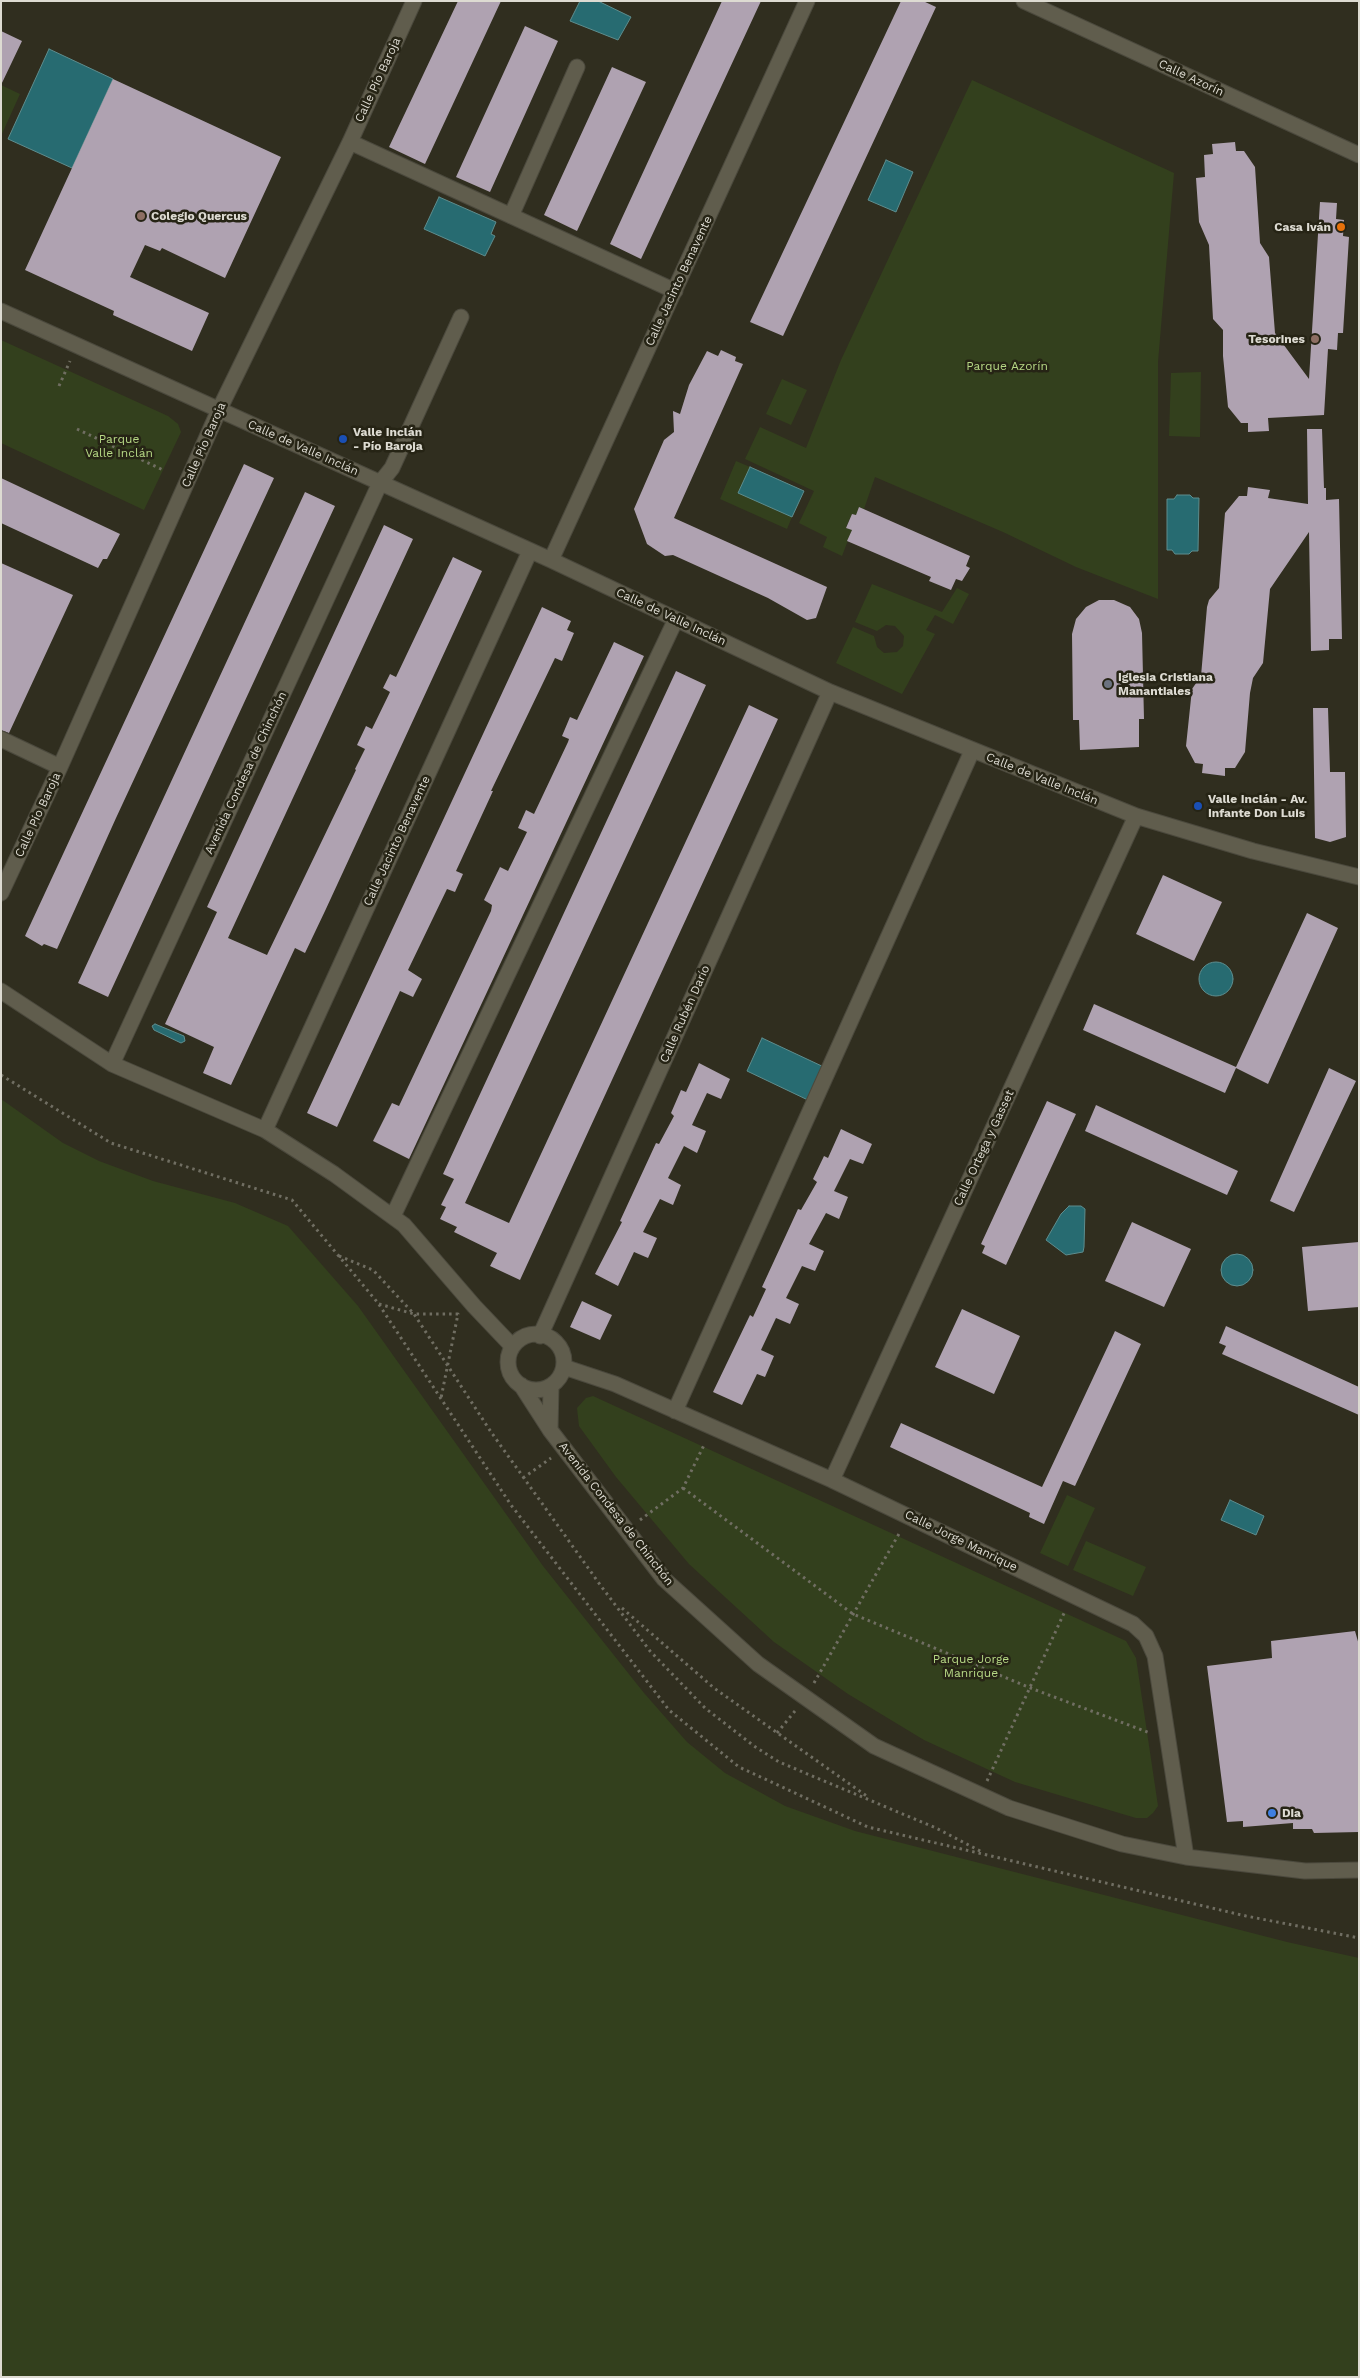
<!DOCTYPE html>
<meta charset="utf-8">
<style>
body{margin:0}
#map{position:relative;width:1360px;height:2378px;overflow:hidden;background:#302e1f;font-family:"Work Sans",sans-serif}
canvas{display:block}
.frame{position:absolute;inset:0;border:2px solid #dddbd2;pointer-events:none}
</style>
<div id="map">
<canvas width="1360" height="2378"></canvas>
<div class="frame"></div>
</div>
<script>
const g = document.querySelector('canvas').getContext('2d');
g.lineJoin = 'round';
function fill(path, color) {
  g.fillStyle = color;
  g.fill(path, 'evenodd');
}
function poly(rows) {
  const path = new Path2D();
  for (const r of rows) {
    if (r.length === 3) {
      path.moveTo(r[0] + r[2], r[1]);
      path.arc(r[0], r[1], r[2], 0, 2 * Math.PI);
      continue;
    }
    path.moveTo(r[0], r[1]);
    for (let i = 2; i < r.length; i += 2) path.lineTo(r[i], r[i + 1]);
  }
  return path;
}
function stroke(path, color, width, dash) {
  g.strokeStyle = color;
  g.lineWidth = width;
  g.lineCap = dash ? 'butt' : 'round';
  g.setLineDash(dash || []);
  g.stroke(path);
}
function write(font, color, halo, rows, align = 'center') {
  g.font = font + ' "Work Sans",sans-serif';
  g.lineWidth = 5;
  g.setLineDash([]);
  g.textBaseline = 'middle';
  g.strokeStyle = halo;
  g.fillStyle = color;
  for (const [text, x, y, turn = 0] of rows) {
    g.save();
    g.translate(x, y);
    g.rotate((+turn || 0) * Math.PI / 180);
    g.textAlign = isNaN(turn) ? turn : align;
    if (halo) g.strokeText(text, 0, 0);
    g.fillText(text, 0, 0);
    g.restore();
  }
}
fill(poly([
 [972,80,1174,173,1158,362,1158,599,1076,567,1003,532,875,477,864,509,859,507,856,515,852,514,846,527,852,530,842,556,823,547,827,537,799,523,814,491,745,459,760,427,806,448,841,360],
 [1,85,20,94,1,136],
 [1,340,168,416,178,424,181,432,144,510,1,443],
 [1201,372,1200,437,1169,436,1171,373],
 [782,379,807,390,791,425,766,414],
 [736,461,750,467,739,493,792,517,787,529,720,499],
 [872,584,942,612,957,588,969,594,953,624,935,615,926,630,935,634,902,694,836,663,853,627,874,636,877,647,884,653,897,652,903,646,904,636,895,626,886,625,877,631,855,622],
 [1,1099,63,1143,99,1161,153,1181,235,1203,288,1226,358,1306,543,1566,644,1693,687,1742,725,1773,785,1806,855,1831,1287,1942,1359,1958,1359,2377,1,2377],
 [593,1396,1126,1641,1136,1658,1158,1806,1153,1813,1147,1818,1136,1818,1015,1782,924,1740,848,1694,774,1642,689,1564,616,1477,579,1426,577,1408,586,1398],
 [1067,1495,1095,1508,1068,1566,1040,1553],
 [1086,1541,1146,1567,1133,1596,1073,1570]
]), '#33401d');
const water = poly([
 [580,1,598,1,631,17,618,40,570,21,580,1],
 [49,49,113,79,72,168,8,139,49,49],
 [886,160,913,172,896,212,868,200,886,160],
 [439,197,496,222,491,234,495,236,485,256,424,229,439,197],
 [750,467,804,491,792,517,738,493,750,467],
 [1177,495,1190,495,1193,498,1199,498,1198,551,1192,551,1189,554,1175,554,1172,550,1167,550,1167,499,1174,499,1177,495],
 [1216,979,17],
 [155,1024,184,1036,185,1041,181,1043,154,1030,152,1026,155,1024],
 [762,1038,826,1068,810,1101,747,1071,762,1038],
 [1069,1206,1081,1206,1085,1209,1084,1247,1083,1252,1066,1255,1046,1240,1061,1214,1069,1206],
 [1237,1270,16],
 [1230,1500,1264,1516,1256,1535,1221,1520,1230,1500]
]);
fill(water, '#276b71');
stroke(water, '#5e8d8e', 1);
fill(poly([
 [458,1,501,1,425,164,389,147],
 [722,1,761,1,641,259,610,244],
 [901,1,923,1,936,7,783,336,750,322],
 [525,26,558,41,490,192,456,177],
 [1,31,22,41,1,85],
 [612,67,646,82,577,231,544,215],
 [113,79,281,157,225,278,162,248,160,251,145,245,130,277,209,313,192,351,113,315,114,311,25,270],
 [1235,142,1236,151,1244,151,1255,167,1260,243,1269,257,1275,333,1309,379,1320,202,1337,203,1336,219,1344,220,1343,236,1349,237,1343,333,1338,333,1337,350,1328,349,1324,415,1268,418,1269,431,1248,432,1248,423,1241,423,1228,407,1223,356,1223,330,1213,319,1209,245,1199,222,1196,178,1205,177,1204,155,1213,154,1212,144],
 [721,350,736,357,735,361,743,364,674,518,827,587,816,618,807,620,768,598,673,555,665,556,647,544,634,509,664,440,674,432,673,411,680,414,689,385,707,351,718,356],
 [1307,429,1322,429,1324,488,1326,488,1326,500,1339,499,1342,639,1329,639,1329,650,1311,651,1309,532,1270,589,1263,663,1253,678,1250,693,1245,752,1235,768,1225,768,1225,776,1202,773,1203,764,1195,763,1186,746,1192,689,1201,676,1207,607,1209,600,1219,588,1225,513,1239,496,1247,496,1248,487,1270,490,1268,498,1308,504],
 [244,464,274,478,116,818,57,949,44,944,42,946,25,936],
 [1,478,120,534,107,559,103,559,98,568,1,523],
 [305,492,335,506,108,997,78,983],
 [859,507,970,556,966,566,970,568,962,581,956,579,951,590,929,581,931,577,847,541,852,530,846,528,852,514,856,515],
 [384,525,413,539,228,938,267,955,356,770,355,769,365,749,357,745,366,726,372,729,390,692,383,688,390,674,396,677,453,557,482,571,325,911,305,953,295,948,231,1085,203,1073,214,1047,165,1024,217,912,207,907],
 [1,563,73,595,9,733,1,730],
 [1099,600,1114,600,1130,607,1139,619,1142,633,1144,719,1139,719,1139,747,1080,750,1079,720,1073,720,1072,634,1076,619,1086,607],
 [542,607,571,621,567,630,574,633,562,661,555,658,491,791,493,791,456,871,463,874,455,892,447,889,408,970,422,979,413,997,400,991,337,1127,307,1113],
 [614,642,644,656,409,1159,373,1141,392,1103,399,1106,491,911,492,905,484,900,500,867,508,871,527,832,518,828,526,810,534,814,568,742,569,739,562,736,570,717,577,720],
 [676,671,706,685,465,1203,509,1223,749,705,778,719,520,1280,490,1266,497,1253,454,1232,457,1227,440,1219,446,1207,441,1205,454,1179,443,1174],
 [1313,708,1328,708,1330,772,1345,772,1346,837,1330,842,1315,838],
 [1163,875,1222,902,1194,961,1136,934],
 [1307,913,1338,928,1268,1084,1236,1068,1225,1093,1083,1030,1094,1004,1236,1067],
 [699,1063,730,1079,721,1099,707,1093,692,1125,706,1131,697,1153,684,1146,668,1178,681,1185,673,1205,660,1199,643,1232,657,1238,648,1258,634,1252,618,1286,595,1274,622,1222,620,1221,656,1143,659,1144,674,1116,671,1113,681,1090,686,1092],
 [1329,1068,1356,1081,1294,1212,1270,1201],
 [1047,1101,1076,1114,1006,1265,982,1253,985,1246,981,1244],
 [1096,1105,1238,1171,1227,1195,1085,1131],
 [841,1129,872,1144,863,1164,850,1159,834,1191,848,1197,839,1219,826,1213,809,1244,824,1251,815,1271,802,1266,786,1298,799,1304,790,1324,776,1318,761,1350,774,1356,765,1377,757,1374,742,1405,713,1392,750,1315,753,1317,766,1289,762,1287,798,1209,801,1210,817,1182,813,1179,824,1156,828,1158],
 [1132,1222,1191,1249,1164,1307,1105,1281],
 [1359,1242,1359,1307,1308,1311,1302,1247],
 [582,1301,612,1315,600,1340,570,1327],
 [962,1309,1020,1336,994,1394,935,1367],
 [1226,1326,1359,1387,1359,1415,1222,1354,1226,1346,1219,1343],
 [1115,1331,1141,1344,1075,1486,1063,1481,1044,1524,1029,1517,1030,1513,890,1447,901,1423,1042,1487],
 [1355,1631,1359,1645,1359,1832,1314,1833,1312,1829,1293,1829,1293,1823,1243,1827,1243,1821,1227,1822,1207,1666,1272,1658,1271,1641]
]), '#afa2b1');
const minor = poly([
 [1024,1,1359,155],
 [350,142,675,291],
 [511,216,577,67],
 [1,311,551,560,830,692,1136,816,1253,851,1359,877],
 [551,560,807,1],
 [1,739,60,767],
 [1,893,60,767,219,410,350,142,414,1],
 [1,991,112,1064,265,1130,334,1174,404,1225,474,1306,512,1346],
 [112,1064,380,483,392,468,461,317],
 [265,1130,530,551],
 [393,1216,676,619],
 [536,1362,28],
 [540,1336,830,692],
 [564,1367,615,1384,832,1480,1133,1624,1146,1636,1155,1656,1186,1857],
 [521,1385,550,1430,664,1579,758,1664,874,1746,1009,1808,1122,1844,1186,1857,1305,1871,1359,1870],
 [675,1411,972,751],
 [550,1430,551,1386],
 [832,1480,1136,816]
]);
stroke(minor, '#4b493d', 17);
stroke(poly([
 [59,386,70,361],
 [77,429,163,470],
 [1,1075,111,1143,292,1200,378,1303,511,1505,669,1710,739,1767,868,1827,1246,1916,1359,1938],
 [339,1256,373,1270,414,1314,491,1432,601,1586,650,1651,705,1708,754,1746,779,1762,936,1828,982,1852],
 [379,1304,414,1314,458,1314,441,1398],
 [523,1478,551,1458],
 [683,1488,853,1614,1033,1689,1150,1733],
 [640,1520,683,1488,705,1443],
 [622,1608,714,1688,868,1797],
 [814,1683,900,1532],
 [777,1733,795,1711],
 [987,1781,1065,1611]
]), '#706e62', 3, [2.5, 4]);
stroke(minor, '#605d4d', 15);
for (const [x, y, r, color] of [
 [141,216,5,"#8d6e63"],
 [1341,227,5,"#e8710a"],
 [1315,339,5,"#8d6e63"],
 [343,439,5,"#1a4fb4"],
 [1108,684,5,"#6b7280"],
 [1198,806,5,"#1a4fb4"],
 [1272,1813,5,"#3f7fe0"]
]) {
  const dot = new Path2D();
  dot.arc(x, y, r, 0, 2 * Math.PI);
  g.fillStyle = color;
  g.fill(dot);
  stroke(dot, '#262415', 2);
}
write('12px', '#dddbd2', '#262415', [
 ["Calle Azorín",1191,78,25],
 ["Calle Pío Baroja",378,80,-65],
 ["Calle Jacinto Benavente",679,281,-65],
 ["Calle Pío Baroja",204,445,-66],
 ["Calle de Valle Inclán",303,448,24],
 ["Calle de Valle Inclán",671,617,25],
 ["Avenida Condesa de Chinchón",246,773,-65],
 ["Calle de Valle Inclán",1042,779,22],
 ["Calle Pío Baroja",38,815,-65],
 ["Calle Jacinto Benavente",397,841,-65],
 ["Calle Rubén Darío",685,1014,-66],
 ["Calle Ortega y Gasset",984,1148,-65],
 ["Avenida Condesa de Chinchón",616,1514,52],
 ["Calle Jorge Manrique",961,1541,26]
]);
write('bold 12px', '#dddbd2', '#262415', [
 ["Colegio Quercus",151,216],
 ["Casa Iván",1331,227,"right"],
 ["Tesorines",1305,339,"right"],
 ["Valle Inclán",353,432],
 ["- Pío Baroja",353,446],
 ["Iglesia Cristiana",1118,677],
 ["Manantiales",1118,691],
 ["Valle Inclán - Av.",1208,799],
 ["Infante Don Luis",1208,813],
 ["Dia",1282,1813]
], 'left');
write('12px', '#b6d885', '#262415', [
 ["Parque Azorín",1007,366],
 ["Parque",119,439],
 ["Valle Inclán",119,453],
 ["Parque Jorge",971,1659],
 ["Manrique",971,1673]
]);
</script>
